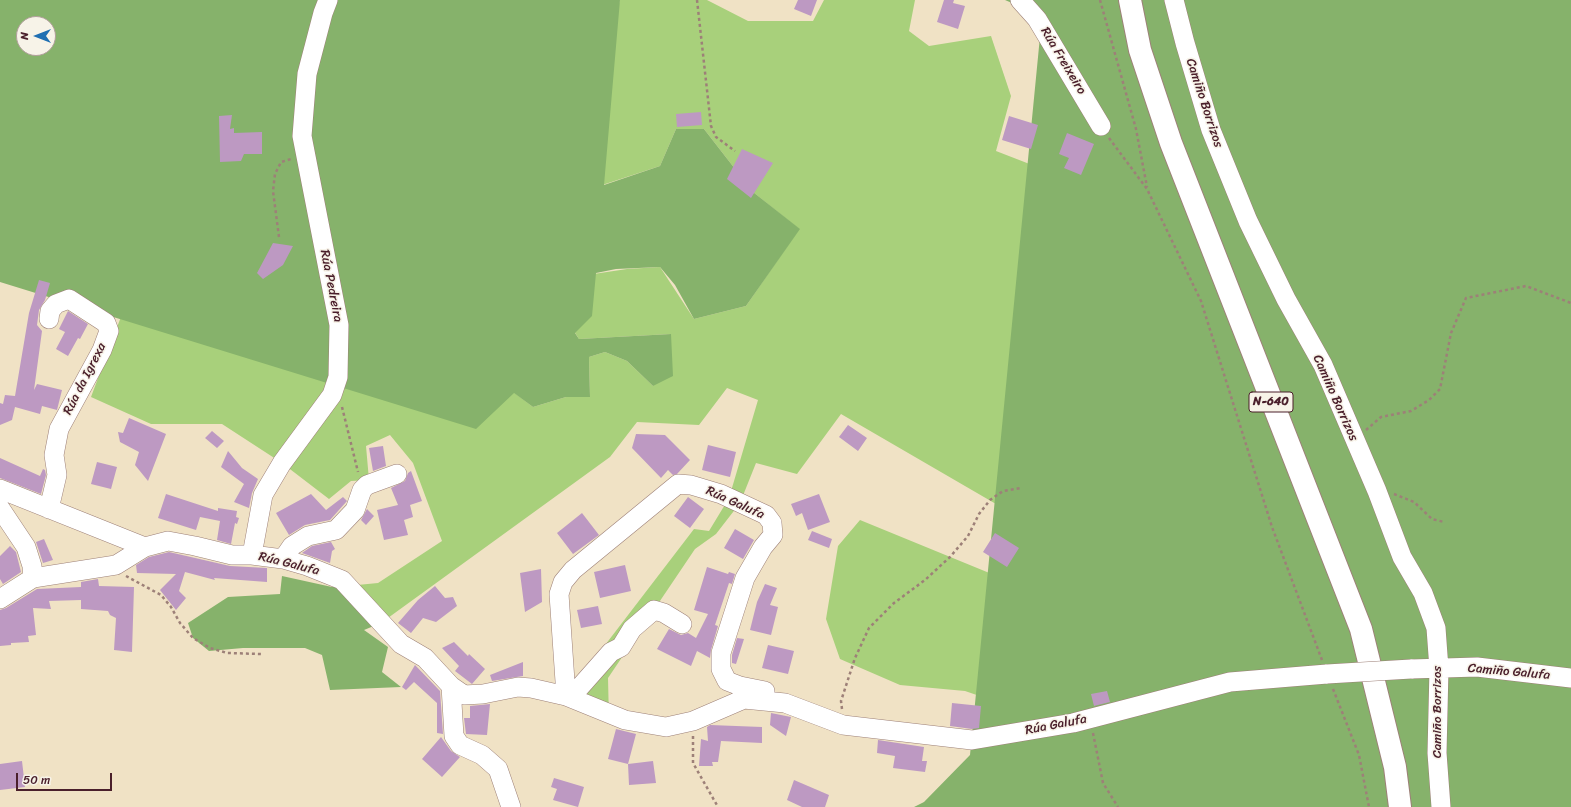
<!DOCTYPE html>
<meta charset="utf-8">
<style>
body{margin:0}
#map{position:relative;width:1571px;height:807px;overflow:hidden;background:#f0e2c5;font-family:Sriracha,sans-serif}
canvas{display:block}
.north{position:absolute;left:16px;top:16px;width:40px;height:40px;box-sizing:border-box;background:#f7f3e8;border:1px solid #b29e9c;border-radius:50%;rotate:270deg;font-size:11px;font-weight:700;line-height:16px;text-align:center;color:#4a1f2b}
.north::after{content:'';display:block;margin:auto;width:14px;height:18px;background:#1f6fb2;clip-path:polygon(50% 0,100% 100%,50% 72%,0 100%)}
.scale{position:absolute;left:16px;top:773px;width:96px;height:18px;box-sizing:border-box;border:2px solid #4a1f2b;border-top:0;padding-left:5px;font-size:12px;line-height:14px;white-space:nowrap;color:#4a1f2b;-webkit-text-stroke:3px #f7f3e8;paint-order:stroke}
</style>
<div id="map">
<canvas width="1571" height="807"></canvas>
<div class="north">N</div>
<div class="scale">50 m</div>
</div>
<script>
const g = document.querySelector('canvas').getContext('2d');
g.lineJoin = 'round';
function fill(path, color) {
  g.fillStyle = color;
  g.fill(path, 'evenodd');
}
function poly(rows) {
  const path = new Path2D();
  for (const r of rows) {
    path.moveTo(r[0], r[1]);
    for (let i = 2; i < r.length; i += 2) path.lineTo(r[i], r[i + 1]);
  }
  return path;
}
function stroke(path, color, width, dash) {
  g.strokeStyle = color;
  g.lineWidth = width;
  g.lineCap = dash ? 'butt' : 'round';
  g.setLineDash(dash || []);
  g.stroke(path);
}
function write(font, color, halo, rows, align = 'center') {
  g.font = font + ' Sriracha,sans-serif';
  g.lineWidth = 3;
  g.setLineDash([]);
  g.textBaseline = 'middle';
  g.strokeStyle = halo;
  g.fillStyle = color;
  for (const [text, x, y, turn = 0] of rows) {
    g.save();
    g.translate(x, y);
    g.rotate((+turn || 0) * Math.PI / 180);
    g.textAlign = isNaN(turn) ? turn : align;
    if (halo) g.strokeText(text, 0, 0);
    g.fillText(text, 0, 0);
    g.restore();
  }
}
fill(poly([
 [620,0,707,0,748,21,813,21,824,0,915,0,909,31,929,46,991,36,1011,96,996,151,1076,182,1008,511,841,414,797,474,756,463,740,503,716,534,695,549,608,678,609,720,566,696,694,529,709,531,729,498,758,400,727,388,699,425,637,422,610,457,381,623,347,586,378,583,442,541,413,463,390,435,366,446,369,480,351,481,329,499,282,463,222,424,151,424,91,397,122,314,504,385,533,407,566,397,590,397,589,357,605,352,627,361,653,386,671,334,579,339,562,312,567,278,627,269,660,267,694,319,746,306,799,229,753,192,704,129,676,129,660,166,578,193,609,42],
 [860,520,1004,579,1006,705,965,691,900,685,840,659,826,619,838,546]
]), '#a8d07b');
fill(poly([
 [0,0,620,0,604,185,660,166,676,129,704,129,753,192,800,229,746,306,694,319,675,285,660,267,616,269,596,273,592,316,575,333,579,339,671,334,673,376,653,386,627,361,605,352,589,357,590,397,566,397,533,407,514,393,476,429,0,282],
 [24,24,48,24,48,48,24,48],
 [1005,0,1571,0,1571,807,914,807,924,802,970,755,1042,16],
 [282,576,332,587,347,586,381,623,364,630,388,647,382,672,401,687,330,690,322,655,305,648,243,648,209,651,193,638,188,623,228,597,280,594]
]), '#86b26b');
fill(poly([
 [798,0,817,0,811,16,794,9],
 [944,0,954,0,953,3,965,6,958,29,937,22],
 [701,112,702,125,677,127,676,114],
 [232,115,230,129,234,128,234,133,262,132,262,154,244,154,241,161,220,162,219,116],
 [1009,116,1038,125,1031,149,1002,140],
 [1067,133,1094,144,1081,175,1064,168,1069,158,1059,154],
 [742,149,773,163,751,198,727,179],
 [273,243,293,246,283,265,263,279,257,273],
 [39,280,50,283,45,300,39,310,37,325,42,331,34,390,37,384,62,390,57,410,42,406,40,414,15,407,12,420,0,425,0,403,3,404,5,395,15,396,29,313],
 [68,311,88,324,80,339,78,338,68,356,56,349,65,332,59,329],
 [129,418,166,434,148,481,135,465,139,452,120,442,118,432,123,433],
 [848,425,867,438,858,451,839,437],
 [212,431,224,441,217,448,205,438],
 [636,434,665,435,690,460,677,474,673,475,668,470,661,478,632,448],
 [708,445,736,452,730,477,702,470],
 [383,446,386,466,373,471,369,448],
 [228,451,242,468,258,479,252,493,249,508,234,502,244,484,221,467],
 [0,458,40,476,43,469,45,470,46,475,41,494,0,478],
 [97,462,117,467,111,489,91,484],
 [411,471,422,501,410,505,413,517,404,520,408,535,384,540,377,510,398,505,391,488,405,481,408,473],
 [166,494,218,511,218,508,237,511,236,517,239,518,237,524,235,523,231,544,217,540,220,521,200,517,196,530,158,518],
 [311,494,326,510,343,497,347,501,330,520,305,525,289,535,276,513],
 [819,494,830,522,808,530,802,513,796,516,791,504],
 [688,497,704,509,690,528,674,516],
 [367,509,374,516,366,525,361,520],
 [582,513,599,535,573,554,557,533],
 [735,529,754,540,743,559,724,548],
 [812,531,832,539,829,548,808,540],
 [995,533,1019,548,1007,567,983,552],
 [44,539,53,560,43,563,36,542],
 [331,542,335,549,332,551,330,563,302,553,312,546],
 [10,546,16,552,21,572,3,584,0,579,0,556],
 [169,552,230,566,267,568,267,582,214,578,215,580,185,572,179,591,186,598,176,610,160,590,176,574,137,573,136,565,149,557],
 [625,565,631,591,600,598,594,572],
 [707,567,728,574,729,572,735,574,732,584,729,583,715,625,718,626,711,650,710,658,697,651,691,666,657,649,669,629,681,635,688,633,696,638,708,614,694,610],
 [541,569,542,602,525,612,520,573],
 [98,579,99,586,134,587,132,652,114,650,116,618,110,615,108,611,81,609,81,600,49,601,51,609,33,608,36,635,28,636,29,642,11,643,11,645,0,646,0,610,6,608,37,589,81,587,81,582],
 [765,584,777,588,770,605,778,607,771,635,750,630,757,602],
 [435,586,445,598,453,597,457,606,436,622,423,618,411,633,398,623,418,600],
 [598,606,602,624,581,628,577,610],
 [737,638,744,639,736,664,732,663,732,655],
 [454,642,468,656,469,654,485,669,472,684,455,671,459,666,442,648],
 [768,645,794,651,788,674,762,668],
 [523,662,523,676,492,681,490,675],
 [415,665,440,691,443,734,437,733,437,703,414,682,406,690,402,687],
 [1107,691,1110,702,1094,706,1091,694],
 [952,703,981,706,979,728,972,729,950,726],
 [490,704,487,735,466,734,464,718,470,718,470,706],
 [771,713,791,717,786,736,770,725],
 [710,725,762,727,762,743,721,741,718,762,712,762,713,766,699,766,701,739,708,741,707,727],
 [616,729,636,734,628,764,608,759],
 [441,737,451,751,460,757,442,777,422,759],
 [878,740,924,747,922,761,927,761,925,772,893,768,895,756,877,753],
 [22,761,25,787,0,790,0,764],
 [653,761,656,783,629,785,628,764],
 [554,778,584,787,578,807,553,800,557,789,551,787],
 [794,780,829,795,825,807,802,807,787,800]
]), '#bd99c2');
const minor = poly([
 [1020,0,1037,19,1101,126],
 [1174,0,1185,43,1211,130,1248,221,1286,299,1323,365,1377,491,1402,557,1423,593,1436,628,1439,669,1437,753,1441,807],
 [49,319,50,311,56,304,69,299,106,323,109,331,102,350,59,429,54,455,57,475,49,509],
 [0,489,145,547],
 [0,508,26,547,32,566,33,578],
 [252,555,263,495,282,463,332,395,338,377,339,325,302,136,307,74,323,13,328,0],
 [283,559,292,546,308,536,336,530,355,510,362,490,367,485,397,474],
 [0,599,33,578,116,565,145,547,168,541,195,546,232,555,252,555,283,559,307,566,342,580,401,644,425,658,451,686,464,695,483,694,518,687,531,688,566,696,625,720,666,727,693,721,744,699,785,703,843,725,972,740,1073,723,1230,682,1327,674],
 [1411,669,1477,667,1571,678],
 [451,686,454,736,460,745,482,755,498,769,511,807],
 [566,696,559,594,563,582,573,570,678,484,691,485,721,494,766,515,772,523,773,535,763,547,745,578,721,653,721,669,727,681,740,686,765,691],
 [566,696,580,687,611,652,621,647,632,629,654,610,664,613,682,624]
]);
const highway = poly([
 [1130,0,1140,50,1171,143,1361,629,1395,767,1400,807]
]);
stroke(minor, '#9d8078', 20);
stroke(highway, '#9d8078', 24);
stroke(poly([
 [697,0,711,126,716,137,735,151],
 [1100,0,1136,129,1147,187],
 [1109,138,1147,189,1201,301,1272,527,1322,660],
 [279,237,273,191,275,174,281,162,291,159],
 [342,407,358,472],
 [1366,430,1381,417,1411,411,1429,400,1440,389,1451,333,1466,298,1526,286,1571,303],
 [1394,494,1414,502,1432,519,1444,522],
 [126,576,161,595,171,607,180,623,193,638,210,648,227,653,262,654],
 [1333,689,1359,755,1369,807],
 [842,709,841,701,855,658,869,628,894,603,925,580,950,557,968,536,979,514,990,500,1003,491,1021,488],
 [1093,733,1103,783,1118,807],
 [693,736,693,763,718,807]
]), '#9d8078', 2.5, [3, 3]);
stroke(minor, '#fff', 19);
stroke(highway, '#fff', 22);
const minorBridge = poly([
 [1327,674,1411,669]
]);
stroke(minorBridge, '#9d8078', 20, []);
stroke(minorBridge, '#fff', 19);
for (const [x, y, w] of [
 [1271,402,44]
]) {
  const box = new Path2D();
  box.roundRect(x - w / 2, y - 10, w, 20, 3);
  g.fillStyle = '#f7f3e8';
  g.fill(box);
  stroke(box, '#4a1f2b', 1);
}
write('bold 12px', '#4a1f2b', null, [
 ["N-640",1271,402]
]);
write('13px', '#4a1f2b', '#f7f3e8', [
 ["Rúa Freixeiro",1063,61,59],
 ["Camiño Borrizos",1204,103,72],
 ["Rúa Pedreira",331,286,79],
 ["Rúa da Igrexa",85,379,-63],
 ["Camiño Borrizos",1335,398,66],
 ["Rúa Galufa",735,503,24],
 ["Rúa Galufa",289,564,14],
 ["Camiño Galufa",1509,672,5],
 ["Camiño Borrizos",1438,712,-90],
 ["Rúa Galufa",1056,725,-11]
]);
</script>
